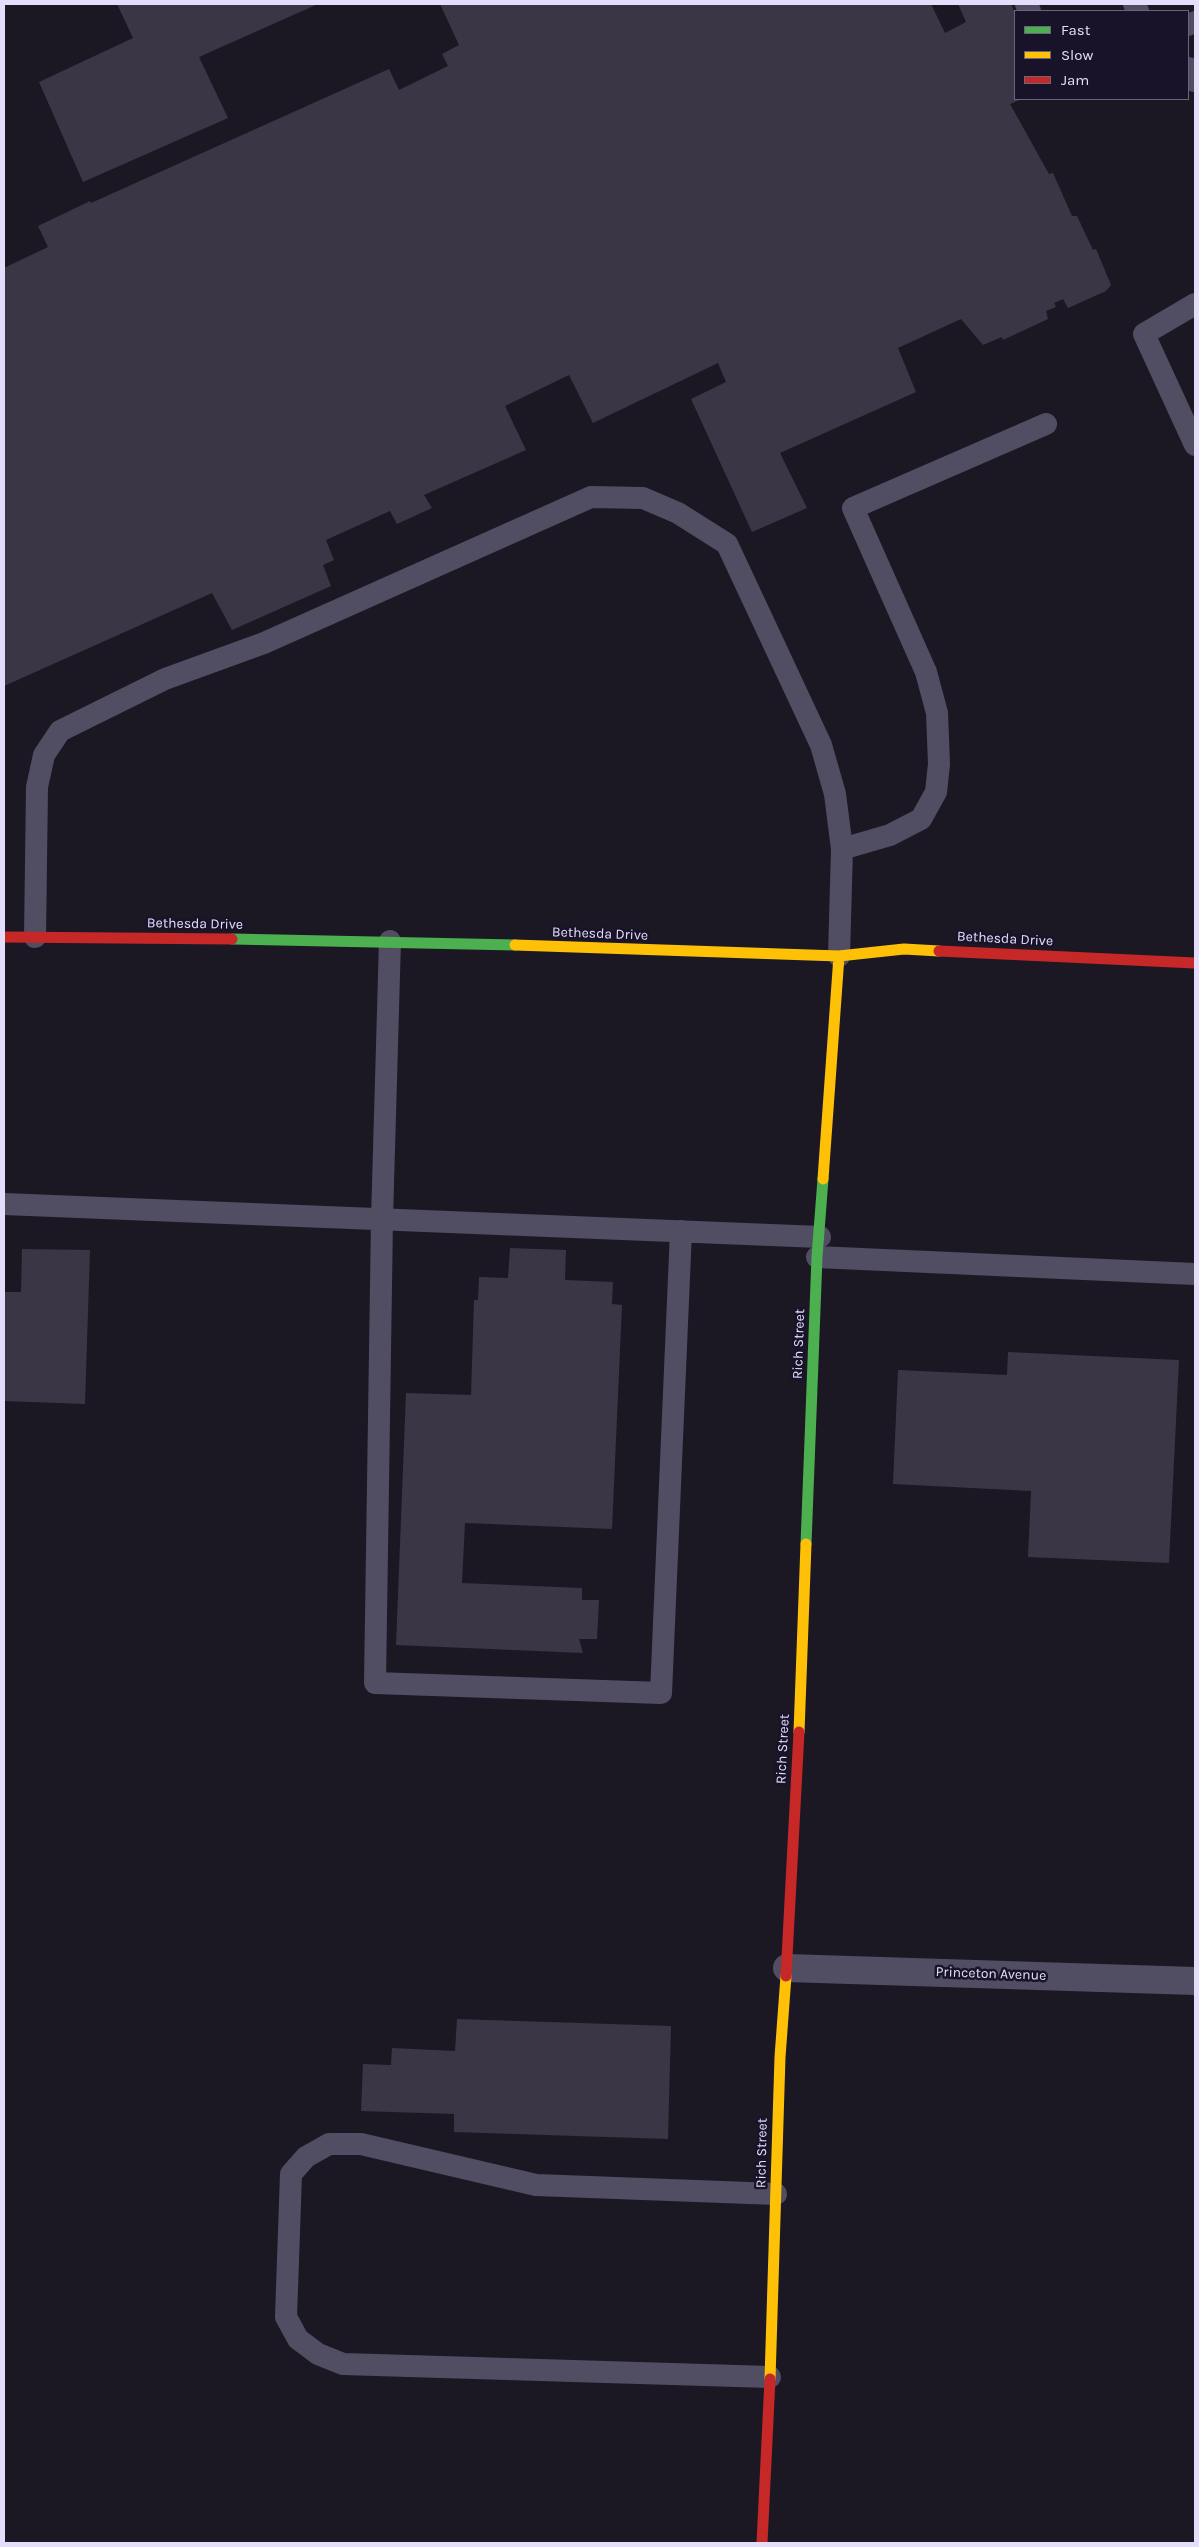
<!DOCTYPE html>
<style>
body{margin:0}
#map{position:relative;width:1199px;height:2547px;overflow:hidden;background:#1b1824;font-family:Karla,sans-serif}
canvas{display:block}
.frame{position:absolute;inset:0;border:5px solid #e5ddfc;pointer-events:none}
.legend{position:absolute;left:1014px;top:10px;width:175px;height:90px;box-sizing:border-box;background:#191329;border:1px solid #6b647d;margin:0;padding:6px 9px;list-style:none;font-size:15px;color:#e5ddfc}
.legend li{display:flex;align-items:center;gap:10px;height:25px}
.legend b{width:25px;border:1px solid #6b647d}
</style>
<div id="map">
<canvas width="1199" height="2547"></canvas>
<div class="frame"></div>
<ul class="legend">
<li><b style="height:6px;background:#4caf50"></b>Fast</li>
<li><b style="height:6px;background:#ffc107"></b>Slow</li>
<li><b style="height:6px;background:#c62828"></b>Jam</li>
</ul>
</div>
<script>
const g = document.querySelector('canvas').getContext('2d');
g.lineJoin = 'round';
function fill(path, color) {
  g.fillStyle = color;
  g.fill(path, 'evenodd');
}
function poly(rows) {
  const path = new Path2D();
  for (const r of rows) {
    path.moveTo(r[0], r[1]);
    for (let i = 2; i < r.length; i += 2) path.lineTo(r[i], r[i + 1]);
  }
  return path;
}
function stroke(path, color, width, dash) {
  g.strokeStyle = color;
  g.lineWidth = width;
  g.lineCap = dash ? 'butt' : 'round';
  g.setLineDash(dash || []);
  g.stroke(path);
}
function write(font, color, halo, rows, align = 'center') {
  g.font = font + ' Karla,sans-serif';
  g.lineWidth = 5;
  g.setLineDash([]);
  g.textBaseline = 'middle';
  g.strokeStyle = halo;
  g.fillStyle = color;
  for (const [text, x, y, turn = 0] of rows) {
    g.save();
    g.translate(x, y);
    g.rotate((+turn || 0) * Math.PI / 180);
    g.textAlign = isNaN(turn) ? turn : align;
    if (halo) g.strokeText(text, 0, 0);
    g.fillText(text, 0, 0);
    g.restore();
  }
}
fill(poly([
 [117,4,318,4,199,57,228,118,83,182,39,82,133,38],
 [440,4,931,4,945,33,966,22,958,4,1011,4,1015,13,1015,99,1022,99,1010,104,1049,174,1053,173,1072,216,1077,216,1093,250,1096,249,1111,285,1106,291,1068,308,1063,299,1054,303,1056,307,1046,311,1048,319,1003,340,1002,337,983,345,961,319,898,348,916,392,780,453,807,508,752,532,691,399,726,382,718,363,593,423,569,375,505,406,526,450,424,495,432,508,397,524,390,511,326,540,334,560,323,565,331,586,232,630,212,593,4,686,4,268,48,247,38,226,90,201,91,203,389,69,399,90,448,66,442,54,459,45],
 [510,1248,566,1250,565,1280,613,1282,612,1304,622,1305,612,1529,465,1523,462,1583,582,1588,582,1600,599,1600,597,1639,579,1639,583,1653,396,1645,406,1393,471,1395,474,1300,478,1300,479,1277,508,1278],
 [22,1249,90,1250,85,1404,4,1401,4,1292,21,1292],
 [1008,1352,1179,1360,1169,1563,1028,1557,1031,1491,893,1484,898,1370,1007,1375],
 [457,2019,671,2026,668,2139,454,2132,454,2114,361,2111,363,2064,391,2065,392,2048,455,2051]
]), '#3b3645');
stroke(poly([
 [1026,4,1030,11],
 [1134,4,1138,11],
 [1188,25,1195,22],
 [1195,304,1144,334,1195,445],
 [842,849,890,835,921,819,936,792,939,764,937,713,926,672,853,508,1046,424],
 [35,937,37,787,44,755,60,731,165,679,264,643,591,497,643,498,678,513,727,544,821,745,835,794,842,849,839,956],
 [390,941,382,1219,375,1683,661,1693,681,1231],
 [4,1204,820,1237],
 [817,1257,1195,1274],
 [770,2377,343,2364,318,2354,298,2339,286,2317,291,2174,306,2157,329,2144,361,2144,536,2185,776,2194]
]), '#514e63', 22);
stroke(poly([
 [1188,71,1195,78],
 [787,1968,1195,1981]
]), '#514e63', 28);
stroke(poly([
 [232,939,515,945],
 [806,1544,817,1257,823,1179]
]), '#4caf50', 11);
stroke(poly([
 [515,945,839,956,904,949,939,951],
 [823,1179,839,956],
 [799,1732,806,1544],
 [770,2379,780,2057,786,1976]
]), '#ffc107', 11);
stroke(poly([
 [4,937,232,939],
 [939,951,1195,963],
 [786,1976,799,1732],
 [762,2543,770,2379]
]), '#c62828', 11);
write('14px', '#e5ddfc', '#191329', [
 ["Bethesda Drive",195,924,1],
 ["Bethesda Drive",600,934,2],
 ["Bethesda Drive",1005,939,3],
 ["Rich Street",799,1344,-88],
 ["Rich Street",783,1749,-87],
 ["Princeton Avenue",991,1974,2],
 ["Rich Street",762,2153,-89]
]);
</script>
